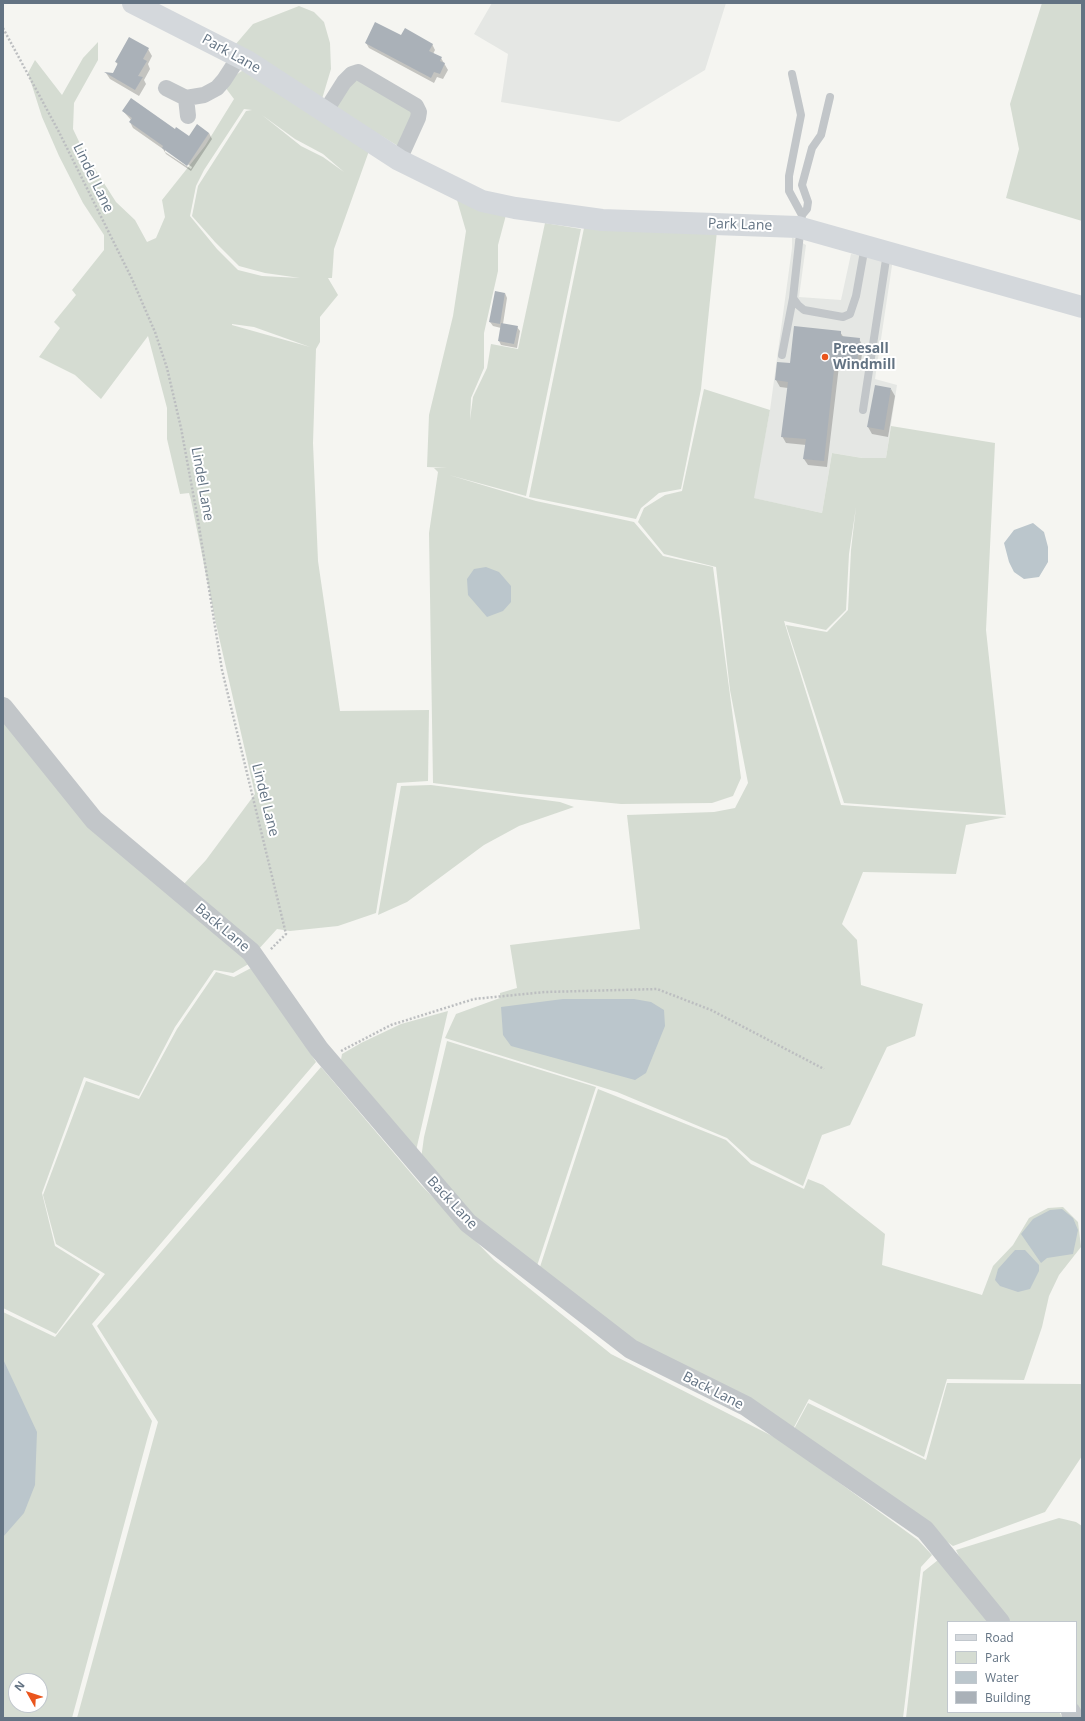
<!DOCTYPE html>
<style>
body{margin:0}
#map{position:relative;width:1085px;height:1721px;overflow:hidden;background:#f5f5f1;font-family:"Open Sans",sans-serif}
canvas{display:block}
.frame{position:absolute;inset:0;border:4px solid #637383;pointer-events:none}
.legend{position:absolute;left:947px;top:1621px;width:130px;height:92px;box-sizing:border-box;background:#fff;border:1px solid #c1c7cd;margin:0;padding:5px 7px;list-style:none;font-size:12px;color:#637383}
.legend li{display:flex;align-items:center;gap:8px;height:20px}
.legend b{width:20px;border:1px solid #c1c7cd}
.north{position:absolute;left:8px;top:1673px;width:40px;height:40px;box-sizing:border-box;background:#fff;border:1px solid #c1c7cd;border-radius:50%;rotate:309deg;font-size:11px;font-weight:700;line-height:16px;text-align:center;color:#637383}
.north::after{content:'';display:block;margin:auto;width:14px;height:18px;background:#ea551d;clip-path:polygon(50% 0,100% 100%,50% 72%,0 100%)}
</style>
<div id="map">
<canvas width="1085" height="1721"></canvas>
<div class="frame"></div>
<ul class="legend">
<li><b style="height:5px;background:#d4d8dc"></b>Road</li>
<li><b style="height:11px;background:#d5dcd2"></b>Park</li>
<li><b style="height:11px;background:#bbc6cc"></b>Water</li>
<li><b style="height:11px;background:#aab1b8"></b>Building</li>
</ul>
<div class="north">N</div>
</div>
<script>
const g = document.querySelector('canvas').getContext('2d');
g.lineJoin = 'round';
function fill(path, color) {
  g.fillStyle = color;
  g.fill(path, 'evenodd');
}
function poly(rows) {
  const path = new Path2D();
  for (const r of rows) {
    path.moveTo(r[0], r[1]);
    for (let i = 2; i < r.length; i += 2) path.lineTo(r[i], r[i + 1]);
  }
  return path;
}
function stroke(path, color, width, dash) {
  g.strokeStyle = color;
  g.lineWidth = width;
  g.lineCap = dash ? 'butt' : 'round';
  g.setLineDash(dash || []);
  g.stroke(path);
}
function write(font, color, halo, rows, align = 'center') {
  g.font = font + ' "Open Sans",sans-serif';
  g.lineWidth = 4;
  g.setLineDash([]);
  g.textBaseline = 'middle';
  g.strokeStyle = halo;
  g.fillStyle = color;
  for (const [text, x, y, turn = 0] of rows) {
    g.save();
    g.translate(x, y);
    g.rotate((+turn || 0) * Math.PI / 180);
    g.textAlign = isNaN(turn) ? turn : align;
    if (halo) g.strokeText(text, 0, 0);
    g.fillText(text, 0, 0);
    g.restore();
  }
}
fill(poly([
 [492,3,726,3,705,70,619,122,501,102,508,54,474,34],
 [792,237,806,245,799,297,841,300,851,254,893,259,875,379,897,385,886,458,862,458,832,453,822,513,753,498,770,410,792,248]
]), '#e5e7e4');
fill(poly([
 [1042,3,1082,3,1082,221,1006,198,1019,149,1010,104],
 [299,6,314,12,324,22,330,43,331,69,322,99,235,45,253,24],
 [98,42,98,60,74,103,73,129,84,152,116,202,135,220,147,242,156,238,165,217,162,200,205,146,234,99,225,87,228,80,245,69,369,151,334,249,332,278,328,278,338,295,320,317,320,342,316,349,313,443,318,561,340,711,429,710,428,781,397,783,376,913,338,926,290,931,277,929,257,951,183,885,206,860,255,794,216,624,191,500,189,493,180,494,167,439,167,408,148,336,101,399,75,375,39,357,60,328,54,322,76,295,72,290,104,250,104,235,83,203,59,156,42,117,28,73,35,60,62,95,83,58],
 [244,109,252,110,246,111,198,186,192,216,215,242,239,266,265,273,300,278,262,276,238,270,217,249,190,216,196,186,204,170],
 [262,115,295,139,323,154,344,172,323,157,301,146],
 [232,324,254,327,310,347,232,325],
 [357,80,412,111,411,121,398,146,335,108,347,86],
 [457,200,506,215,498,245,498,271,484,333,484,368,471,398,470,420,473,397,487,368,491,344,518,349,545,223,581,229,526,496,449,475,536,501,634,522,663,556,713,567,741,778,733,796,712,803,621,804,520,794,433,783,429,533,438,472,434,468,447,468,427,467,429,415,453,316,466,231],
 [584,228,717,231,701,389,681,489,659,493,641,508,636,519,529,497],
 [704,389,770,410,754,498,822,513,832,453,862,458,886,458,891,426,995,443,986,630,1006,815,844,803,786,625,827,632,848,610,851,550,856,507,849,554,846,610,826,630,784,621,841,805,1006,817,966,825,956,874,863,872,842,924,857,940,861,985,923,1004,915,1036,887,1047,850,1125,822,1135,803,1186,751,1160,727,1138,617,1092,445,1038,456,1014,500,998,500,993,517,988,510,945,640,929,627,815,714,812,735,808,748,783,730,690,716,567,664,554,638,522,644,508,665,495,682,491],
 [3,714,54,775,252,962,233,973,214,970,175,1027,139,1096,84,1077,42,1193,55,1246,100,1274,56,1334,3,1308],
 [431,785,560,802,574,807,519,826,484,845,407,902,378,915,401,786],
 [253,967,316,1062,92,1324,152,1421,72,1718,3,1718,3,1312,55,1337,105,1274,56,1244,43,1195,86,1081,139,1099,177,1029,216,972,234,977],
 [16,1681,40,1681,40,1705,16,1705],
 [448,1011,415,1155,340,1066,342,1054,361,1043,401,1024],
 [447,1041,596,1087,536,1269,478,1228,421,1159,424,1137],
 [321,1067,421,1185,494,1260,611,1354,782,1441,918,1540,932,1555,921,1567,903,1718,77,1718,158,1422,97,1326],
 [598,1089,726,1140,751,1164,804,1189,808,1179,823,1185,885,1234,882,1265,982,1295,993,1266,1013,1245,1029,1218,1048,1208,1063,1207,1078,1222,1081,1247,1059,1275,1049,1296,1042,1327,1024,1380,947,1379,924,1457,809,1399,793,1429,623,1338,538,1273],
 [947,1383,1082,1384,1082,1456,1045,1512,953,1546,892,1503,794,1429,808,1403,926,1460],
 [1059,1518,1076,1522,1082,1526,1082,1718,1076,1712,1076,1622,1006,1622,969,1577,956,1550],
 [938,1560,990,1622,948,1622,948,1712,1059,1712,1063,1718,906,1718,923,1572]
]), '#d5dcd2');
fill(poly([
 [1033,523,1044,532,1048,547,1048,562,1039,577,1024,579,1014,572,1009,562,1004,543,1014,530],
 [486,567,499,572,511,586,511,602,503,611,487,617,468,595,467,579,474,569],
 [563,999,634,999,651,1002,664,1010,665,1026,646,1073,635,1080,511,1046,503,1035,501,1007],
 [1062,1209,1073,1218,1078,1230,1073,1254,1047,1258,1041,1263,1021,1234,1033,1219,1050,1210],
 [1015,1250,1025,1250,1039,1265,1039,1271,1030,1289,1018,1292,1000,1286,995,1280,998,1269],
 [3,1359,37,1432,35,1485,24,1513,3,1537]
]), '#bbc6cc');
fill(poly([
 [401,36,432,44,435,50,433,54,441,58,448,70,443,79,437,77,434,83,369,48,366,43],
 [129,38,148,49,152,56,148,64,150,69,144,80,146,84,139,96,110,79,106,73,113,74,118,65,116,62],
 [123,111,189,137,209,133,212,139,191,171,166,154,163,149,133,128,130,122,131,120],
 [165,149,192,167,191,169,165,152],
 [505,293,507,298,503,324,517,327,520,331,517,348,501,345,499,341,501,328,493,326,490,322],
 [840,332,844,338,859,339,863,346,860,369,839,366,827,467,808,465,804,459,806,445,786,443,782,436,788,388,780,387,776,380,790,364],
 [891,389,895,396,888,437,872,434,868,427]
]), '#0003');
fill(poly([
 [375,22,401,35,405,28,433,44,429,51,442,57,440,61,445,63,440,74,434,72,431,78,365,43],
 [129,37,149,48,143,59,147,61,138,76,143,77,135,90,104,72,113,73,118,63,115,62],
 [131,98,175,129,176,127,189,136,197,124,209,133,187,166,162,148,163,146,129,122,132,118,122,111],
 [495,291,505,293,500,324,489,322],
 [501,323,518,326,514,344,498,341],
 [794,326,841,331,841,336,860,338,857,362,835,360,824,461,803,459,806,439,781,437,788,382,775,380,777,362,790,363],
 [875,385,891,388,884,430,867,427]
]), '#aab1b8');
stroke(poly([
 [3,28,59,132,132,279,155,332,167,368,181,428,198,520,222,670,286,934,270,950],
 [341,1051,391,1025,474,999,545,992,657,989,711,1010,824,1069]
]), '#bcbec0', 2.5, [2, 2]);
stroke(poly([
 [792,74,801,115,789,176,789,191,802,215,793,298,798,305,804,310,843,317,850,314,856,296,865,246],
 [802,215,807,209,808,202,802,185,812,148,821,135,830,97],
 [782,355,793,298],
 [863,410,887,253]
]), '#c2c6c9', 8);
stroke(poly([
 [166,88,186,98,204,95,217,88,224,80,239,57],
 [186,98,188,116],
 [325,112,344,82,352,74,358,72,416,106,419,112,418,118,399,160]
]), '#c2c6c9', 16);
stroke(poly([
 [3,707,94,820,251,952,319,1049,468,1223,631,1349,746,1406,925,1530,1000,1622],
 [1071,1712,1073,1718]
]), '#c2c6c9', 20);
stroke(poly([
 [133,3,247,61,399,160,482,201,515,208,602,220,798,227,1082,307]
]), '#d4d8dc', 22);
for (const [x, y, r, color] of [
 [825,357,4,"#ea551d"]
]) {
  const dot = new Path2D();
  dot.arc(x, y, r, 0, 2 * Math.PI);
  g.fillStyle = color;
  g.fill(dot);
  stroke(dot, '#fff', 1.5);
}
write('14px', '#637383', '#fff', [
 ["Park Lane",231,54,29],
 ["Lindel Lane",93,178,64],
 ["Park Lane",740,225,2],
 ["Lindel Lane",202,484,80],
 ["Lindel Lane",265,800,76],
 ["Back Lane",222,928,40],
 ["Back Lane",452,1203,47],
 ["Back Lane",713,1391,27]
]);
write('bold 14px', '#637383', '#fff', [
 ["Preesall",833,349],
 ["Windmill",833,365]
], 'left');
</script>
